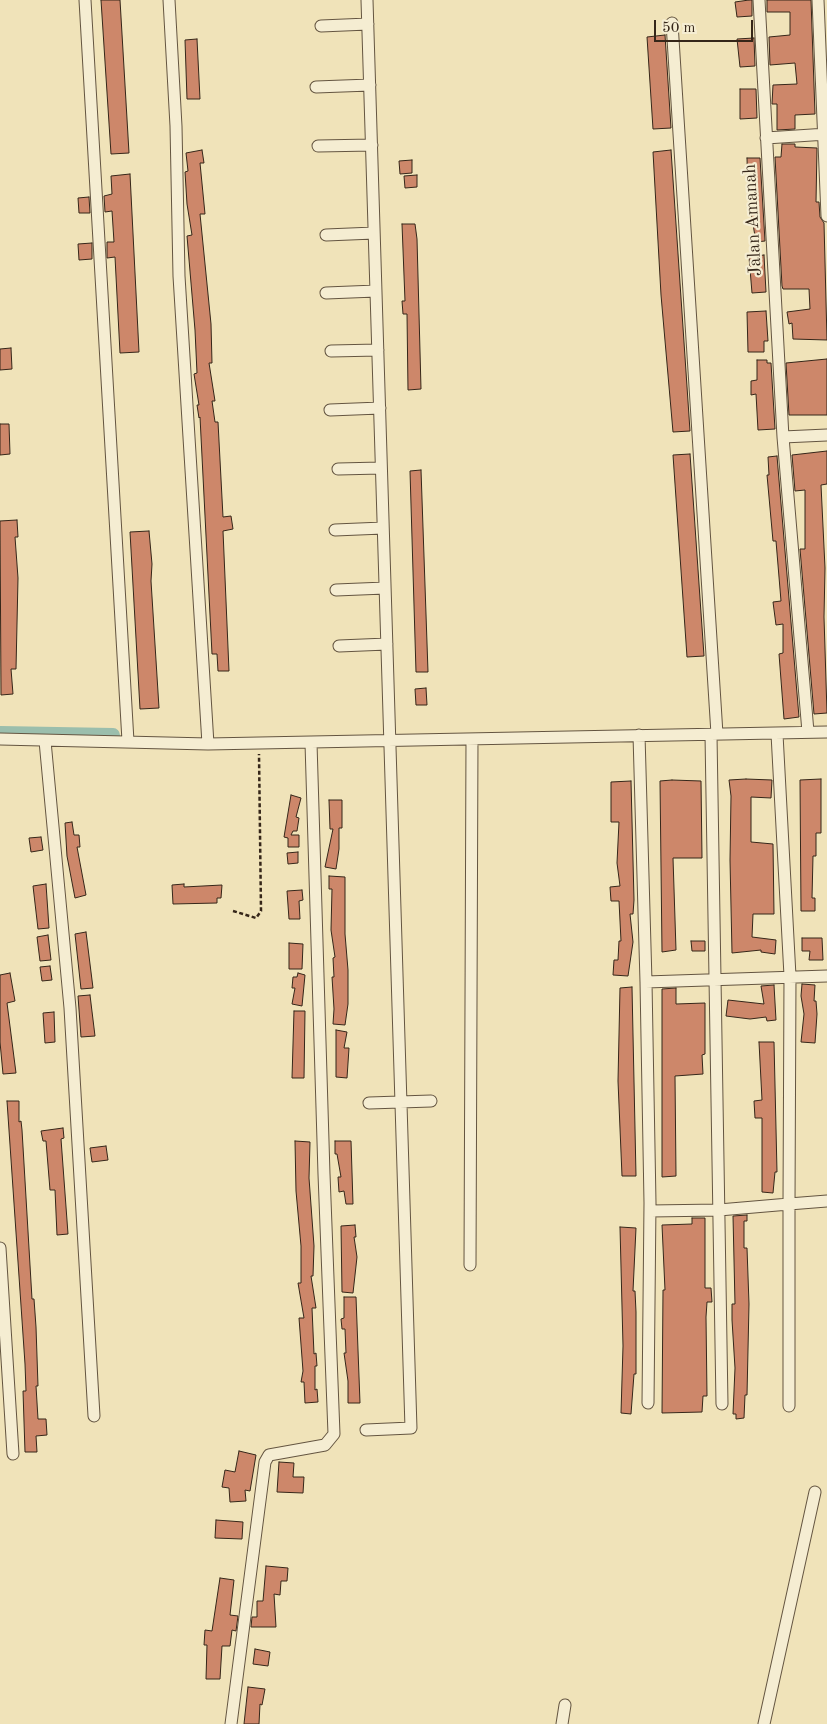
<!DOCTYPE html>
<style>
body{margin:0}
#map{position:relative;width:827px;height:1724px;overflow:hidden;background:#f0e3b9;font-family:"Old Standard TT",serif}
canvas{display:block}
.scale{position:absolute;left:654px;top:20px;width:99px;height:22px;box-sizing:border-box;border:2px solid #352619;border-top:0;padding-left:6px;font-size:15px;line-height:18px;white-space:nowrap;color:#352619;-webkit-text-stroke:4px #f5edd2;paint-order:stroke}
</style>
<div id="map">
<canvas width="827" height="1724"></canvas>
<div class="scale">50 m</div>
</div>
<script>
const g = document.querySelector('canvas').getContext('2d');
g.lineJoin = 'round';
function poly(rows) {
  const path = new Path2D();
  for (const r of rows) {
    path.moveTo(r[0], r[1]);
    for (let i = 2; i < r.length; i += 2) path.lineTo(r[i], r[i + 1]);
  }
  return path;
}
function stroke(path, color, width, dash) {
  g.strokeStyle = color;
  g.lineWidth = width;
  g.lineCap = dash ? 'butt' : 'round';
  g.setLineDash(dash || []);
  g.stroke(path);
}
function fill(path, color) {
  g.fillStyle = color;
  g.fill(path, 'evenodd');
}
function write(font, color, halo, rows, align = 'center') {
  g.font = font + ' "Old Standard TT",serif';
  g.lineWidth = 4.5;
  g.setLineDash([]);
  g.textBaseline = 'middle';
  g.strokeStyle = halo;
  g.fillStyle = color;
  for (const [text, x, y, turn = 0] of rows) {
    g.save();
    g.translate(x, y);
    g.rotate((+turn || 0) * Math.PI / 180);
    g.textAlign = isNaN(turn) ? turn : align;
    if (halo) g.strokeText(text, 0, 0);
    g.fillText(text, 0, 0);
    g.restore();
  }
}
stroke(poly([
 [1,733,113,735]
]), '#9bbeac', 14);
const building = poly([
 [101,0,120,0,129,153,111,154,101,0],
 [749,0,752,0,752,16,737,17,735,2,749,0],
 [767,0,811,0,815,114,795,115,795,129,777,130,777,104,772,104,773,85,797,84,795,63,770,65,769,37,790,35,790,12,767,12,767,0],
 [665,35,671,128,653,129,647,37,665,35],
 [754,38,755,66,740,67,737,39,754,38],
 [197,39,200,99,187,99,185,40,197,39],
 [740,89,756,89,757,118,740,119,740,89],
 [782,144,795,144,795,147,817,148,816,202,819,202,820,217,824,223,827,340,793,339,792,323,789,324,787,312,810,309,809,289,783,289,782,286,775,157,781,157,782,144],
 [202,150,204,163,200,163,205,214,200,214,211,324,212,363,209,363,215,401,212,401,215,422,218,422,223,517,231,516,233,529,223,531,229,671,218,671,217,654,212,654,200,417,199,418,197,405,199,405,194,374,197,373,195,330,187,236,192,235,187,204,185,172,188,171,186,153,202,150],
 [671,150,690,431,673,432,661,295,653,152,671,150],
 [747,158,760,158,765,241,756,242,748,195,747,158],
 [412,160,412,173,400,174,399,161,412,160],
 [130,174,139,352,120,353,115,257,107,258,107,242,114,242,112,211,105,212,104,196,112,194,111,176,130,174],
 [417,175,417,187,405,188,404,176,417,175],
 [89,197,90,213,79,213,78,198,89,197],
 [402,224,415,224,417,239,421,389,408,390,407,314,403,314,402,301,405,301,402,224],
 [92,243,92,259,79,260,78,244,92,243],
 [764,255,766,292,752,293,749,257,764,255],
 [766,311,768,341,764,341,764,352,748,352,747,312,766,311],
 [11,348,12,369,0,370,0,349,11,348],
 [827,359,827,415,789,415,786,363,827,359],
 [757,360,767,360,767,363,771,363,775,429,758,430,756,394,751,395,751,381,757,380,757,360],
 [0,424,9,424,10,454,0,455,0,424],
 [827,451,827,484,821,485,825,568,824,617,827,713,814,714,800,549,805,549,805,490,795,491,792,455,827,451],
 [690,454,704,656,687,657,673,455,690,454],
 [777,456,799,717,784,719,779,654,783,653,783,624,776,625,773,602,781,601,776,541,773,541,767,475,769,475,768,457,777,456],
 [421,470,428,672,416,672,410,471,421,470],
 [17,520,18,537,15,537,18,578,16,669,11,669,13,694,1,695,0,521,17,520],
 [149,531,152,564,151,581,159,708,140,709,130,532,149,531],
 [426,688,427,705,416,705,415,689,426,688],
 [746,779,772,780,771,798,751,797,751,842,773,844,774,914,753,914,752,937,776,940,775,954,761,952,761,950,732,953,730,860,731,796,729,780,746,779],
 [821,779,821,833,816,833,816,856,813,856,812,898,815,898,815,911,801,911,800,780,821,779],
 [672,780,701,781,702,858,673,858,676,950,662,952,660,781,672,780],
 [631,781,634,900,633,914,630,914,633,942,628,976,613,975,614,960,618,960,619,941,621,941,619,901,611,901,610,887,620,886,617,863,619,822,611,822,611,782,631,781],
 [291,795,301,798,296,817,299,818,297,831,293,831,291,835,299,835,299,847,288,847,288,838,284,837,291,795],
 [329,800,342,800,342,828,339,828,339,849,336,869,325,867,333,829,330,829,329,800],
 [72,822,74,835,79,835,80,847,77,847,86,895,75,898,67,856,65,823,72,822],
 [41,837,43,850,31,852,29,838,41,837],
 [298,852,298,863,288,864,287,853,298,852],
 [329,876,345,877,345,934,348,970,348,1004,345,1025,333,1024,334,1009,332,977,334,977,333,958,335,957,331,930,332,889,329,889,329,876],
 [46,884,49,928,38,929,33,886,46,884],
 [184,884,184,887,222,885,221,898,217,898,217,903,173,904,172,885,184,884],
 [302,890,303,900,299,901,300,919,289,919,287,891,302,890],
 [86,932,93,988,81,989,75,934,86,932],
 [48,935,51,960,40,961,37,937,48,935],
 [802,938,822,938,823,960,809,960,810,951,802,951,802,938],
 [691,941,705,941,705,951,692,951,691,941],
 [289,943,303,944,302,969,289,969,289,943],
 [50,966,52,980,42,981,40,967,50,966],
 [10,973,15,1001,7,1003,16,1073,3,1074,0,1042,0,975,10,973],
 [298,973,305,975,302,1006,292,1004,295,988,292,988,293,977,297,977,298,973],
 [802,984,815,985,814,1001,816,1001,817,1014,815,1043,801,1042,804,1014,801,996,802,984],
 [774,985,776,1020,767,1021,766,1017,750,1019,726,1016,728,1000,764,1004,761,986,774,985],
 [632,987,636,1176,622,1176,618,1081,620,988,632,987],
 [676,988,676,1004,705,1003,705,1054,702,1055,703,1074,675,1076,676,1176,662,1177,662,989,676,988],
 [90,995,95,1036,81,1037,78,996,90,995],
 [294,1011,305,1011,304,1078,292,1078,294,1011],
 [54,1012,55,1042,45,1043,43,1013,54,1012],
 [336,1030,347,1032,344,1048,349,1048,347,1078,336,1077,336,1030],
 [759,1042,774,1042,777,1172,775,1172,773,1193,762,1192,762,1118,755,1118,754,1101,762,1100,759,1042],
 [7,1101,19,1101,19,1122,21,1121,22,1130,32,1299,34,1299,36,1327,38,1386,36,1386,38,1419,46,1419,47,1435,36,1436,37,1452,25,1452,23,1391,26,1391,25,1364,7,1101],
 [63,1128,64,1138,61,1139,68,1234,57,1235,55,1190,50,1190,46,1141,43,1141,41,1131,63,1128],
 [295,1141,310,1142,309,1178,314,1246,313,1276,311,1276,316,1308,312,1308,314,1354,316,1353,317,1366,315,1366,315,1390,317,1389,318,1402,305,1403,304,1382,301,1382,303,1371,299,1318,304,1318,298,1283,301,1283,301,1246,296,1191,295,1141],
 [335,1141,351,1141,353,1204,346,1204,344,1191,339,1192,338,1177,341,1177,337,1154,335,1154,335,1141],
 [106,1146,108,1160,92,1162,90,1148,106,1146],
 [747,1215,747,1221,744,1221,744,1248,747,1248,749,1304,747,1395,745,1395,744,1418,736,1419,736,1414,733,1414,735,1368,732,1320,732,1304,735,1304,733,1216,747,1215],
 [692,1218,705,1218,705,1288,711,1288,712,1302,707,1302,706,1317,707,1396,703,1396,702,1412,662,1413,663,1290,665,1290,662,1225,692,1224,692,1218],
 [355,1225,356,1237,354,1237,357,1257,353,1293,342,1292,341,1226,355,1225],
 [620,1227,636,1228,633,1291,635,1291,636,1312,636,1374,634,1374,631,1414,621,1413,623,1346,620,1227],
 [344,1297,356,1297,360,1403,348,1403,348,1381,344,1353,346,1353,345,1329,342,1329,341,1319,344,1318,344,1297],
 [239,1451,256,1455,250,1491,245,1490,246,1501,230,1502,229,1488,222,1487,225,1470,235,1472,239,1451],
 [279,1462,294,1463,293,1477,304,1477,303,1493,277,1492,279,1462],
 [216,1520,243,1522,242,1539,215,1538,216,1520],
 [266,1566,288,1568,287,1581,281,1581,280,1595,274,1594,276,1627,251,1627,252,1617,257,1617,257,1601,263,1601,266,1566],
 [220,1578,234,1580,230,1615,238,1616,236,1631,232,1630,230,1646,222,1646,220,1679,206,1679,207,1645,204,1645,205,1630,212,1631,220,1578],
 [255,1649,270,1652,268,1666,253,1664,255,1649],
 [248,1687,265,1689,262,1705,260,1704,259,1724,244,1724,248,1687]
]);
fill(building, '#cd876a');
stroke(building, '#352619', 1);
const minor = poly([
 [85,0,128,741],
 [169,0,176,126,179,276,208,744],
 [759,0,783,437,808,732],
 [818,0,827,216],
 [672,23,717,734],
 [321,26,368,24],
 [316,87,370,85],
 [766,138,827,134],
 [318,146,372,145],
 [326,235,374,233],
 [326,293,376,291],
 [331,351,378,350],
 [330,410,380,408],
 [783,437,827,435],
 [338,469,381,468],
 [335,530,383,528],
 [336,590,385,588],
 [339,646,387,644],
 [639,735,646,982],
 [711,735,722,1404],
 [0,739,208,744,827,732],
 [45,741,70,1008,94,1416],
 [369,1103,431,1101],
 [650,1211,719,1210,789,1204,790,976,777,734],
 [0,1248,13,1454],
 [470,1265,472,739],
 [648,1403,650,1203,646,982,827,976],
 [789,1406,789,1204,827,1201],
 [366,1430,411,1428,367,0],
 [231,1724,265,1462,269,1455,325,1445,334,1434,324,1174,311,743],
 [562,1724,565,1705],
 [764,1724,815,1492]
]);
stroke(minor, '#645541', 13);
stroke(poly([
 [233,911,256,918,261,911,259,754]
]), '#352619', 2.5, [4, 2.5]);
stroke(minor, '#f5edd2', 11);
write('18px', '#352619', '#f5edd2', [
 ["Jalan Amanah",753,220,-93]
]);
</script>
